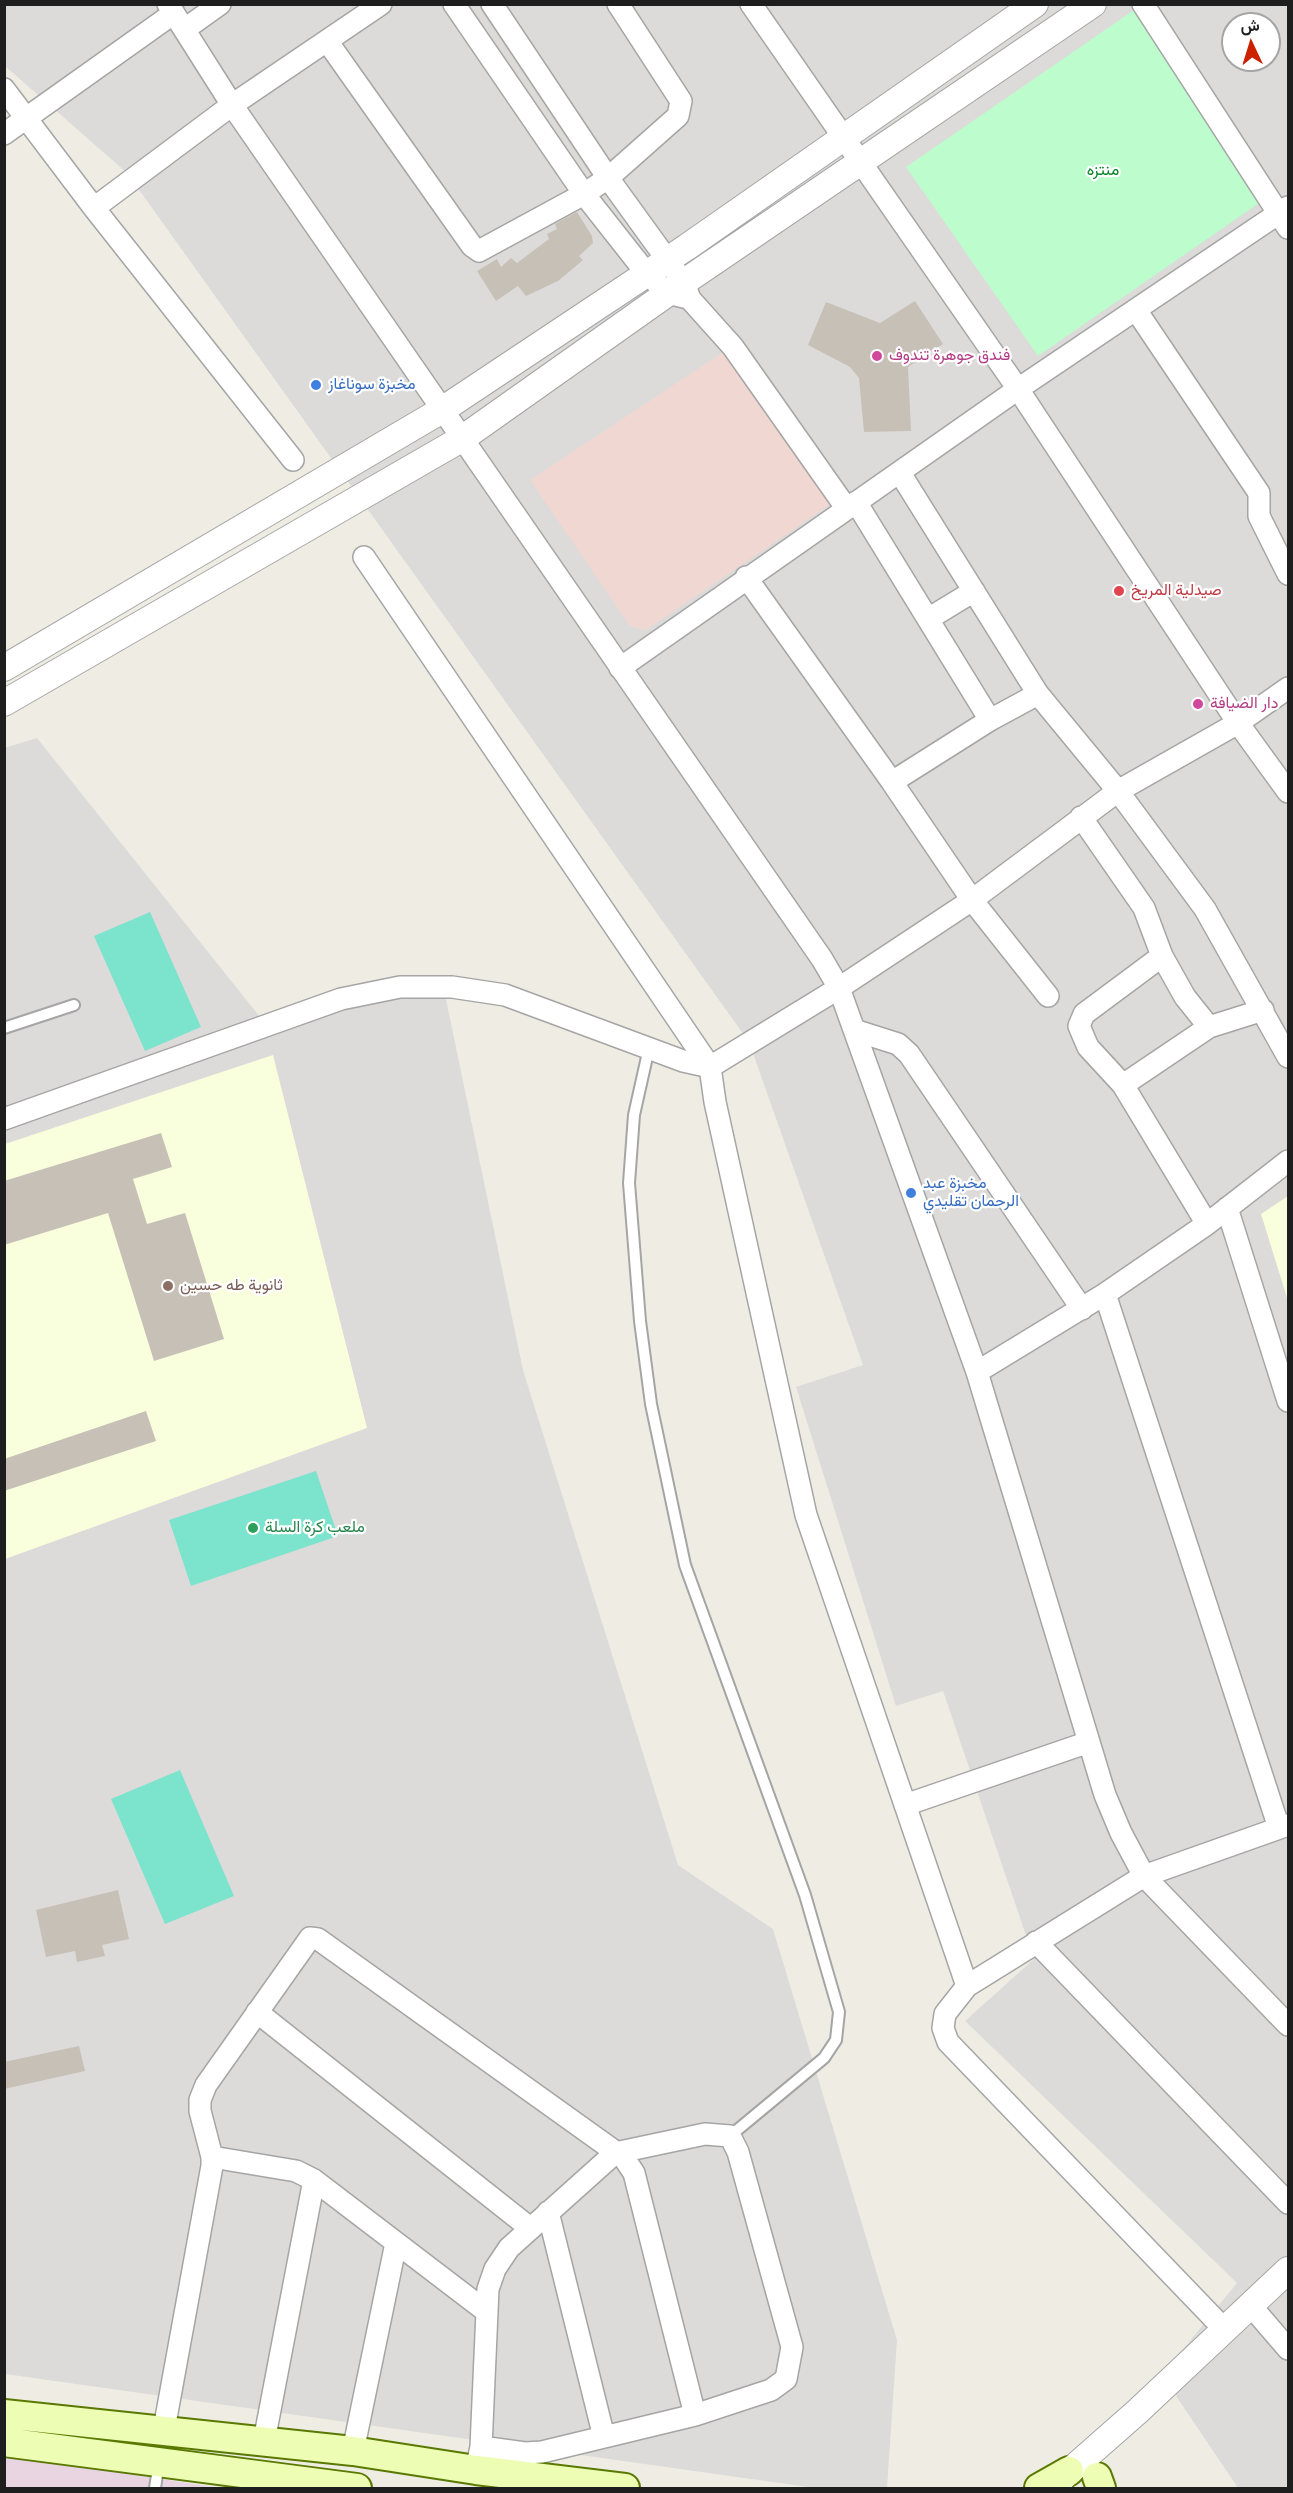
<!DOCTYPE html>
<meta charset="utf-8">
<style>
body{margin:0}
#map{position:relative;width:1293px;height:2493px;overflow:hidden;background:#efede3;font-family:"Fira Sans Condensed",Vazirmatn,sans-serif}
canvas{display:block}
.frame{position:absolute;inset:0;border:6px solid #1e1e1e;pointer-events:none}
.north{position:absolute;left:1221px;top:12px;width:60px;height:60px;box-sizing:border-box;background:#fff;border:2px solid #a5a5a5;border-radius:50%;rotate:356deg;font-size:16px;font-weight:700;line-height:24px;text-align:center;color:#1e1e1e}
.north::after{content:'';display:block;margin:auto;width:21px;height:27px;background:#cb2100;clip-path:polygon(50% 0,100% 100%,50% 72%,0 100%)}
</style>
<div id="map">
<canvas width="1293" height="2493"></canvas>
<div class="frame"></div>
<div class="north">ش</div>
</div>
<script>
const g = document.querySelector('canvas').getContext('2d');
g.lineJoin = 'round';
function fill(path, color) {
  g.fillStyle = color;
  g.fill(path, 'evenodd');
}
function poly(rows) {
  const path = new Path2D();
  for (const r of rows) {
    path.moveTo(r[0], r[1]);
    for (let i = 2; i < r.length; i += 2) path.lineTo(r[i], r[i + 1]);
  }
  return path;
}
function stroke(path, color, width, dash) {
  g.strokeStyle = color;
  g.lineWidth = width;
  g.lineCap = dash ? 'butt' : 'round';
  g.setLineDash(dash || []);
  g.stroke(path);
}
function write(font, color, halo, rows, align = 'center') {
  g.font = font + ' "Fira Sans Condensed",Vazirmatn,sans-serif';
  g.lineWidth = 4.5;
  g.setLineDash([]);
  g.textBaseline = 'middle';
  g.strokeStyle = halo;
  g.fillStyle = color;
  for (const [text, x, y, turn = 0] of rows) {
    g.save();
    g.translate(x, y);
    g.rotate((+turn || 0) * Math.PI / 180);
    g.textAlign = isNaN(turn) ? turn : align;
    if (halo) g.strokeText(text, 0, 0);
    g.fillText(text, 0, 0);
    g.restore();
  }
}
fill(poly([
 [4,5,1288,5,1288,2488,1238,2488,1162,2375,1237,2283,965,2021,1034,1959,943,1691,896,1706,796,1387,863,1365,749,1042,127,173,5,66],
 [1233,24,1269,24,1269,60,1233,60],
 [37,738,272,1032,442,980,523,1370,678,1865,773,1929,897,2340,887,2488,815,2488,5,2374,4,748]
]), '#dcdbda');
fill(poly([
 [727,350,832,503,646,630,630,626,530,480]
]), '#f1d7d1');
fill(poly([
 [4,2454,155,2478,220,2488,5,2488]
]), '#e9d4e2');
fill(poly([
 [273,1055,367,1428,5,1559,5,1144],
 [1288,1196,1288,1301,1261,1214]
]), '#f9ffdc');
fill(poly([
 [1134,10,1265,199,1038,356,906,167]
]), '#bdfccc');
fill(poly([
 [150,912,201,1027,145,1051,94,936],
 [316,1471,338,1536,191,1586,169,1520],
 [180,1770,234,1896,165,1924,111,1799]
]), '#7ce3cc');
fill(poly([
 [577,212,592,236,593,243,579,256,583,260,558,281,526,296,518,286,496,301,477,271,497,259,501,267,511,258,517,263,549,239,547,234,557,229,555,224],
 [915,301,943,344,908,367,911,431,864,432,859,378,850,367,808,345,826,302,880,323],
 [161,1133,172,1167,133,1179,147,1224,185,1213,224,1339,154,1361,108,1213,4,1245,4,1181],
 [146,1411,156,1441,4,1491,4,1459],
 [118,1890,129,1939,102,1945,105,1956,77,1962,75,1951,46,1957,36,1910],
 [79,2046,85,2071,4,2089,4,2062]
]), '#c7c0b6');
const service = poly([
 [4,1028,74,1005],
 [649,1048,634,1115,629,1183,640,1321,651,1404,685,1565,805,1895,839,2012,836,2040,824,2058,730,2136],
 [155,2488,159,2462]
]);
const minor = poly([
 [168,4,232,105,822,959,839,988,977,1372,1105,1795,1121,1833,1144,1876,1288,2025],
 [454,4,584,194,647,274,668,293,684,297],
 [492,4,608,178,684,283,690,299,733,347,847,509],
 [751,4,1018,389,1238,723,1288,792],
 [1143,4,1288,228],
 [185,29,220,4],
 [327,41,472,246,479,251,584,194,608,178,678,116,681,101,618,4],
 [4,89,94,208,293,460],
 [4,134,174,13],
 [94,208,232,105,381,4],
 [1136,310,1259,493,1259,516,1288,574],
 [900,473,1038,694,1118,791,1205,909,1288,1057],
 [856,502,990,720],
 [364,557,710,1067,839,988,972,900,1118,791,1238,723,1288,688],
 [746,577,892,782,972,900,1048,996],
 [928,619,974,591],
 [620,668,1018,389,1288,207],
 [892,782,990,720,1038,694],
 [1081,817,1144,908,1162,956,1185,997,1209,1027],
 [1162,956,1084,1014,1079,1026,1088,1047,1123,1085,1207,1224],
 [857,1031,898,1044,909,1054,1082,1309],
 [1123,1085,1209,1027,1263,1010],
 [4,1119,341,999,400,987,452,987,505,995,683,1061,710,1067,715,1102,806,1515,967,1986,1144,1876,1288,1825],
 [1227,1208,1288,1401],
 [1105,1294,1279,1828],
 [977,1372,1105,1294,1207,1224,1288,1161],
 [905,1805,1089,1742],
 [1036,1942,1288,2203],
 [967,1986,945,2014,943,2028,948,2042,1225,2330],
 [257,2012,530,2228],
 [212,2157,296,2171,314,2180,487,2312],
 [548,2212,604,2437],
 [1251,2306,1288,2349],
 [164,2429,212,2166,212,2157,200,2111,200,2100,206,2085,310,1938,318,1939,624,2158,634,2173,695,2415],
 [264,2441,314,2180],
 [353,2451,396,2243],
 [476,2470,481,2447,488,2289,495,2269,509,2248,615,2153,705,2134,730,2136,738,2152,792,2347,786,2379,771,2390,695,2415,542,2452,525,2453,481,2447]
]);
const tertiary = poly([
 [4,668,442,410,687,247,1035,4],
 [4,703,463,438,668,293,1093,4],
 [1054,2485,1138,2411,1288,2270]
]);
const secondary = poly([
 [4,2414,353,2451,476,2470,625,2488],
 [4,2442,357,2488],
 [1097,2477,1101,2488],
 [1039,2488,1069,2471]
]);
stroke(service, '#a5a5a5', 14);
stroke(minor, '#a5a5a5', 24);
stroke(tertiary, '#a5a5a5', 28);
stroke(secondary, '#597900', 32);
stroke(service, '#fff', 10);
stroke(minor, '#fff', 21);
stroke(tertiary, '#fff', 26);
stroke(secondary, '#edfdb3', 28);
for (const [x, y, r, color] of [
 [877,356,6,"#d1479c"],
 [316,385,6,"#3f7fe0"],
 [1119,591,6,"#e0444e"],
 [1198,704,6,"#d1479c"],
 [911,1193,6,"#3f7fe0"],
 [168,1286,6,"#8d6e63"],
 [253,1528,6,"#2e9e5b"]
]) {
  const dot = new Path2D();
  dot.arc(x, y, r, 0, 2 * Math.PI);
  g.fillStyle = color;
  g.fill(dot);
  stroke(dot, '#fff', 2);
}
write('16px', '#058224', '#fff', [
 ["منتزه",1103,171]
]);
write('16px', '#b23c85', '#fff', [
 ["فندق جوهرة تندوف",889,356],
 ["دار الضيافة",1210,704]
], 'left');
write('16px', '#366cbe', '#fff', [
 ["مخبزة سوناغاز",328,385],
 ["مخبزة عبد",923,1184],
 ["الرحمان تقليدي",923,1202]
], 'left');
write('16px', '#be3a42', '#fff', [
 ["صيدلية المريخ",1131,591]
], 'left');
write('16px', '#785e54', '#fff', [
 ["ثانوية طه حسين",180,1286]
], 'left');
write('16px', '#27864d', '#fff', [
 ["ملعب كرة السلة",265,1528]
], 'left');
</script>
